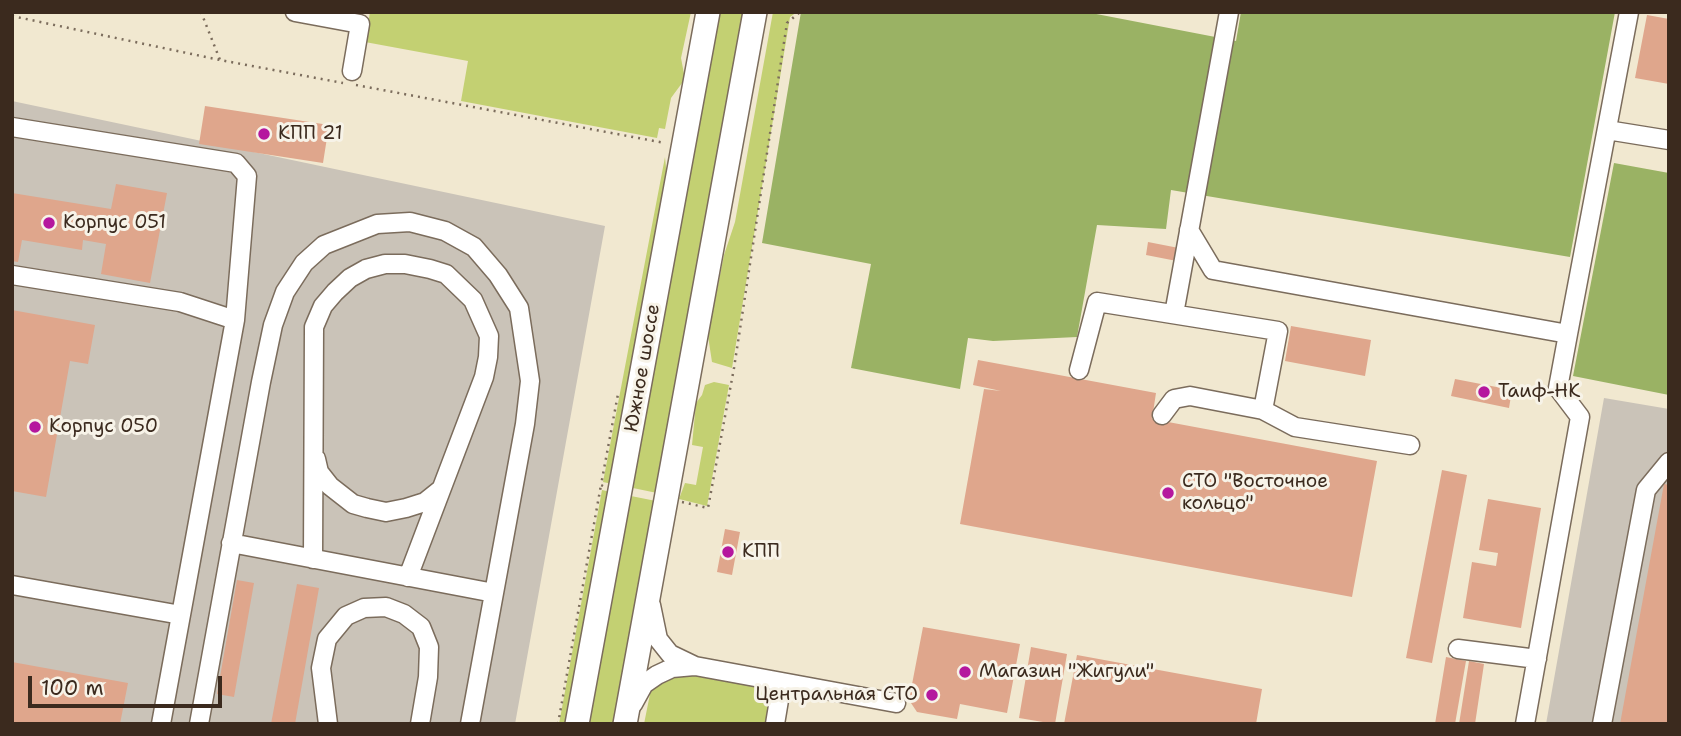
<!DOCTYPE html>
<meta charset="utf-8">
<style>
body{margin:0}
#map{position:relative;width:1681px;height:736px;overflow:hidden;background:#f1e8d0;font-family:"Shantell Sans",sans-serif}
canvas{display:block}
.frame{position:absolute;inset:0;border:14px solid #3b2a1e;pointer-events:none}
.scale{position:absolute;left:28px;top:676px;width:194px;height:32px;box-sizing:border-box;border:4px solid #3b2a1e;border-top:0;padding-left:9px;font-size:21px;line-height:24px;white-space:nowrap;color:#3b2a1e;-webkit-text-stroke:5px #f7f3e8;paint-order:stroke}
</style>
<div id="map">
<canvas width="1681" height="736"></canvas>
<div class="frame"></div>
<div class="scale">100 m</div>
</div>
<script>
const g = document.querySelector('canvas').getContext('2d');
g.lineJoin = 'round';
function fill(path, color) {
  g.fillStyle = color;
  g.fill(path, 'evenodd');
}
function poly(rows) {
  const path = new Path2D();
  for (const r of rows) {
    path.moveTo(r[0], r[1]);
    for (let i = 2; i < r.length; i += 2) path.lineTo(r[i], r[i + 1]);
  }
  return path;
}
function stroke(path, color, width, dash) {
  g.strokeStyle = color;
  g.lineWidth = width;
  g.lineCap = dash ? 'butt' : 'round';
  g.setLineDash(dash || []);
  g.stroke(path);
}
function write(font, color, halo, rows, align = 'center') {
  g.font = font + ' "Shantell Sans",sans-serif';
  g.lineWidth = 6;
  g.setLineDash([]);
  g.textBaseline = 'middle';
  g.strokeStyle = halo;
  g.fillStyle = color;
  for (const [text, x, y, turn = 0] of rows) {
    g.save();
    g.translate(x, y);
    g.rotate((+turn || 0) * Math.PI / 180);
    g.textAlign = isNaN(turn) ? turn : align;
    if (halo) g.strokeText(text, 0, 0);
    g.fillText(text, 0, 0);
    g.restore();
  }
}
fill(poly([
 [12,101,605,226,515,724,12,724],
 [1604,398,1669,409,1669,724,1546,724]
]), '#cac3b8');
fill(poly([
 [370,12,691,12,681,58,685,79,671,98,665,129,659,128,657,138,461,101,468,61,365,42],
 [719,12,744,12,657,493,633,488],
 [773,12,797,12,790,17,732,368,712,362,708,336,724,255,735,222],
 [665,157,667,178,612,484,603,482],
 [714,382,729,385,707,506,679,499,685,483,696,485,703,447,692,445,696,403,702,395,705,385],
 [602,490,611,492,568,724,559,724],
 [631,496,656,501,614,724,589,724],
 [679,671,766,689,770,696,765,724,644,724,651,689]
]), '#c3d072');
fill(poly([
 [801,12,1086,12,1236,41,1241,12,1615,12,1570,257,1171,190,1166,229,1097,225,1077,337,993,341,968,338,960,389,851,368,871,264,762,243],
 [1614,163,1669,173,1669,395,1573,376]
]), '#9ab264');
fill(poly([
 [1647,15,1669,19,1669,84,1635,78],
 [205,106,329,125,323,163,199,144],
 [116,184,167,193,150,283,101,274,106,244,83,240,82,250,22,240,18,262,12,261,12,193,111,209],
 [1148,242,1189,250,1187,263,1146,255],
 [12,310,95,325,88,364,70,361,46,497,12,491],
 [1291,326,1371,340,1365,376,1285,361],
 [978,360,1156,393,1152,419,1377,461,1352,597,960,524,984,389,1001,391,973,385],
 [1455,379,1512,390,1509,408,1451,396],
 [1442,470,1467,475,1432,663,1406,658],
 [1664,484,1669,485,1669,724,1620,724],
 [1488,499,1541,508,1521,628,1463,618,1472,562,1496,566,1498,553,1479,550],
 [725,529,740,532,732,575,717,572],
 [237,580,254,583,234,697,217,694],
 [297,584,319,588,295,724,271,724],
 [923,627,1020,644,1007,713,960,704,957,719,917,712,909,700],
 [1031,647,1067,654,1055,724,1019,718],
 [1077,655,1262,689,1256,724,1064,724],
 [1446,657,1466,661,1455,724,1435,724],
 [1469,661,1484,664,1475,724,1459,724],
 [12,662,128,683,120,724,12,724]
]), '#dfa68c');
const minor = poly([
 [295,12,360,24,352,71],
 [12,127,236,163,247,176,235,320,161,724],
 [1607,130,1669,140],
 [1189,230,1213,270,1568,334,1558,388,1580,417,1525,724],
 [12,275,180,302,235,320],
 [1174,314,1229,12],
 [1568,334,1629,12],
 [1079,370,1097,302,1278,331,1263,410,1190,396,1174,399,1162,415],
 [1263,410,1295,427,1410,445],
 [316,459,319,472,330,486,353,504,367,508,386,512,406,508,425,502,440,490],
 [231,543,494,593],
 [313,559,314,327,323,306,335,292,350,278,366,269,385,264,405,264,430,269,446,274,473,300,489,336,488,357,484,377,408,577],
 [12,585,181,615],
 [651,605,658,639,670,654,695,666,782,682,775,724],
 [1458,649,1537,659],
 [782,682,896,703],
 [633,704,644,684,657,675,672,668,694,666],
 [199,724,261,382,273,325,285,292,304,263,324,245,377,224,410,222,445,231,474,247,498,275,519,308,530,381,525,424,470,724],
 [328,724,321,668,327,639,346,616,364,608,386,607,404,614,421,627,429,647,428,677,420,724],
 [1602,724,1646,490,1669,462]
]);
const major = poly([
 [577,724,708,12],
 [625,724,755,12]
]);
stroke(minor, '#7b6c5c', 21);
stroke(major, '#7b6c5c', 26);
stroke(poly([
 [201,12,220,60],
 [12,16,220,60,343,83],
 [356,85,665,143],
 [603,486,601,485,618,394],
 [682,502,708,508,734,368,787,23,800,12],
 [558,724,601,485]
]), '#7b6c5c', 2.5, [2, 5]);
stroke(minor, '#fff', 18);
stroke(major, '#fff', 23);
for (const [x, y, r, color] of [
 [264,134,7,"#b5179e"],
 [49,223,7,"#b5179e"],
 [1484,392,7,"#b5179e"],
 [35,427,7,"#b5179e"],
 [1168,493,7,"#b5179e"],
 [728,552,7,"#b5179e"],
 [965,672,7,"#b5179e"],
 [932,695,7,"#b5179e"]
]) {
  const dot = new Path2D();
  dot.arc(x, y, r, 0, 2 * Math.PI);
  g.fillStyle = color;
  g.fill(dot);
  stroke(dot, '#f7f3e8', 2.5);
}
write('19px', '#3b2a1e', '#f7f3e8', [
 ["КПП 21",278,134],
 ["Корпус 051",63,223],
 ["Таиф-НК",1498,392],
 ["Корпус 050",49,427],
 ["СТО \"Восточное",1182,482],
 ["кольцо\"",1182,504],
 ["КПП",742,552],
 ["Магазин \"Жигули\"",979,672],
 ["Центральная СТО",918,695,"right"]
], 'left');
write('19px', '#3b2a1e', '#f7f3e8', [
 ["Южное шоссе",643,368,-80]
]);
</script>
